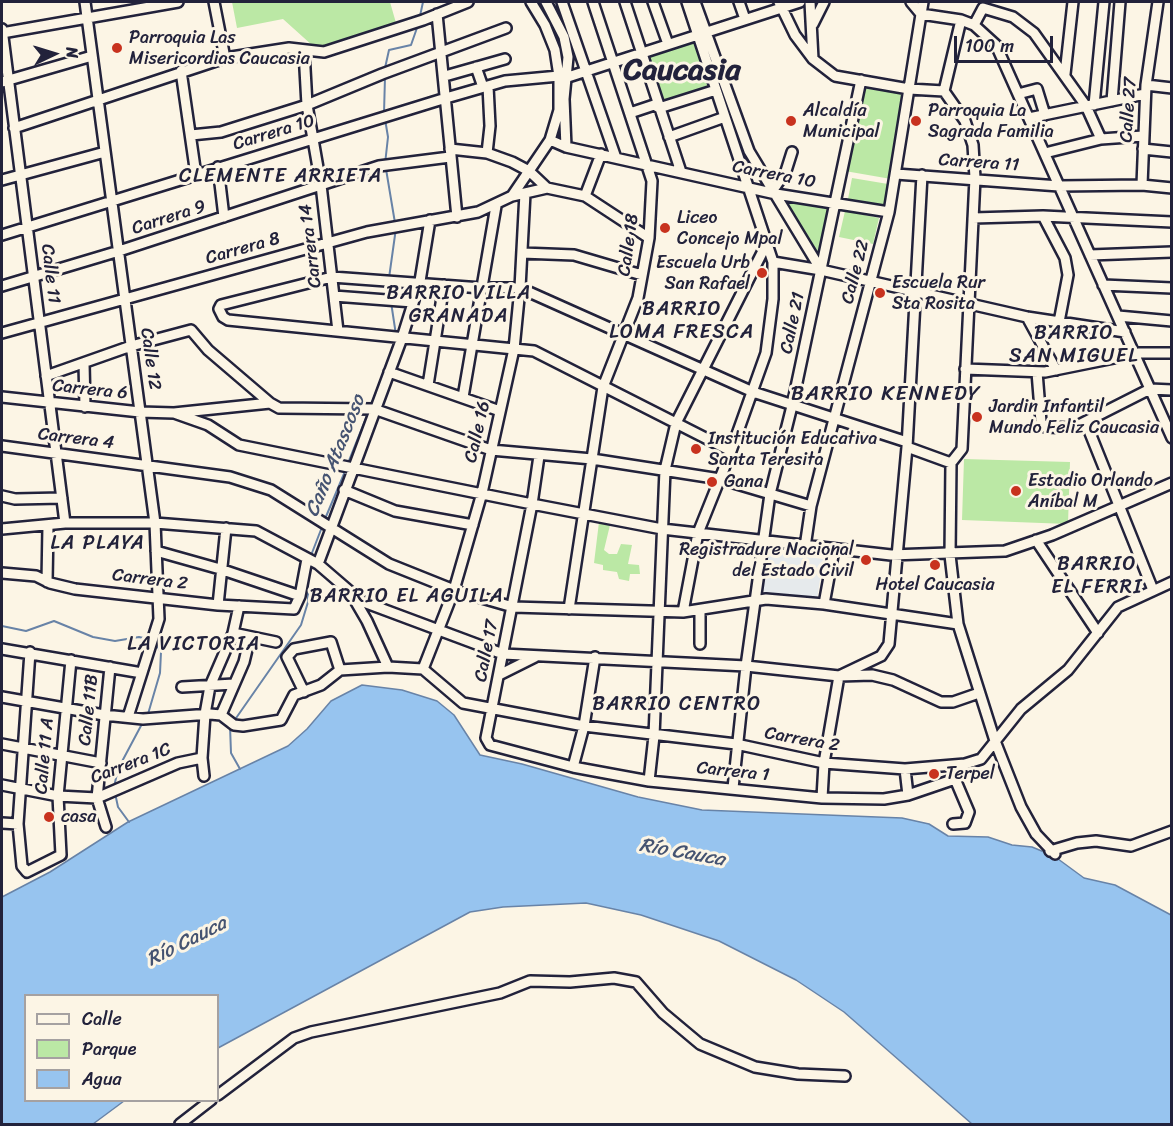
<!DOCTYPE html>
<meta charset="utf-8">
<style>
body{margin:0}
#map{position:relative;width:1173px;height:1126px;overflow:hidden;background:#fcf5e5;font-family:Sriracha,sans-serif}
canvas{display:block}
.frame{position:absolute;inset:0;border:3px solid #22223b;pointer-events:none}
.legend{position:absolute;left:24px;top:994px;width:195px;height:108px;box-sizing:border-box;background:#fcf5e5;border:2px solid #a5a1a1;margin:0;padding:8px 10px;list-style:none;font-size:18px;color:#22223b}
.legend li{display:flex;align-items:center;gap:12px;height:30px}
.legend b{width:30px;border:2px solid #a5a1a1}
.north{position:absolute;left:24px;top:24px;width:60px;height:60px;-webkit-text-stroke:4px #fcf5e5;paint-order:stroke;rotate:86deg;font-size:16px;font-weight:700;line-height:24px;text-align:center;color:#22223b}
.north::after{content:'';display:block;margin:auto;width:21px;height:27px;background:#22223b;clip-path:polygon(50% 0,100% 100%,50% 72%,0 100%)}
.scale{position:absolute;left:954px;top:36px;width:99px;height:27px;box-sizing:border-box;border:3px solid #22223b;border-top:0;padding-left:8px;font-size:18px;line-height:21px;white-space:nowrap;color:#22223b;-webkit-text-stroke:4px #fcf5e5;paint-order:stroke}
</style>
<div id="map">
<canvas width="1173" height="1126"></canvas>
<div class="frame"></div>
<ul class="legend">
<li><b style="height:8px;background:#fcf5e5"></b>Calle</li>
<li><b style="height:16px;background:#bbe8a5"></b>Parque</li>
<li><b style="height:16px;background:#97c4ef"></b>Agua</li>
</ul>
<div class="north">N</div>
<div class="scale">100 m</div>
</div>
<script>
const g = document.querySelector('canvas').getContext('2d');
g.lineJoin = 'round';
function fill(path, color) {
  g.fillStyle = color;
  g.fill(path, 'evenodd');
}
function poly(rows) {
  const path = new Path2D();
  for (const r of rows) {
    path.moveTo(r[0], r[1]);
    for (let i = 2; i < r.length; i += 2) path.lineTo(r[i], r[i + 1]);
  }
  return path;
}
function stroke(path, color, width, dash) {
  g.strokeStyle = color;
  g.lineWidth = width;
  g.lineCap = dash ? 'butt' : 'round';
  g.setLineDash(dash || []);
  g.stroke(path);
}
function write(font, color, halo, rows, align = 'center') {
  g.font = font + ' Sriracha,sans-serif';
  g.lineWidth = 6;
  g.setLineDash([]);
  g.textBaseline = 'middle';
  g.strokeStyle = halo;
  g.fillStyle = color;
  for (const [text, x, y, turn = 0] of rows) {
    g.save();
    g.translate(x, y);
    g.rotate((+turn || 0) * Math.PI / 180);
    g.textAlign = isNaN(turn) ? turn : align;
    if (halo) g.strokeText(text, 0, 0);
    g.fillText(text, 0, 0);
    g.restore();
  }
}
fill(poly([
 [774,552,823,559,817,600,760,591,766,558]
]), '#e6eaec');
fill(poly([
 [232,2,390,2,396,23,329,47,313,46,283,19,237,28],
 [697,39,713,88,661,105,645,56],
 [862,84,907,93,891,179,845,171],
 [852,178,888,184,884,205,848,199],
 [779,197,834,205,820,265],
 [845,211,879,218,873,244,839,237],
 [964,459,1070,462,1068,524,962,520],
 [599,522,610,525,604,550,609,554,617,554,621,544,632,545,628,564,639,565,640,574,630,574,629,581,619,579,617,572,603,570,603,565,594,563]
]), '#bbe8a5');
const water = poly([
 [362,685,402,690,437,701,454,715,480,755,522,764,638,797,702,810,902,818,929,824,948,836,988,837,1012,845,1032,847,1054,856,1084,878,1115,885,1171,915,1171,1124,972,1124,844,1012,796,980,719,941,641,915,586,903,503,907,470,912,218,1048,218,996,26,996,26,1100,124,1101,93,1124,2,1124,2,897,50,872,128,822,288,746,307,729,331,701,362,685]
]);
fill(water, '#97c4ef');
stroke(water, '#6883a7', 1.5);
stroke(poly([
 [420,16,423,2],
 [385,68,389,50,411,45,418,25],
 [384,113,385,77],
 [385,164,388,137,385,119],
 [386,169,395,223],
 [389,278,396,228],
 [390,284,390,296],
 [391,302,396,335],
 [371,405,394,346],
 [348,463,368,413],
 [325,519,346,469],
 [310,558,322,527],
 [2,626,26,631,54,621,93,637,115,641,139,637,148,639],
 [148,714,160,673,161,652,155,643],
 [234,721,301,625,308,602,308,575],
 [230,726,231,753,240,769],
 [114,787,118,769,143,722],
 [115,793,118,807,129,822]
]), '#6883a7', 2);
const minor = poly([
 [85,2,155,523,159,619,128,717],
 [214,2,225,58],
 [546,2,564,37,568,57,564,99,566,147],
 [562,2,616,158],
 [625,2,681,172],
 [653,2,668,44],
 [695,2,749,151,821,270],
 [739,2,745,19],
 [779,2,795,35,813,59,835,76,909,89,944,91,965,121,973,145,975,178,962,449,951,463,950,555,958,624,995,741,1021,807,1036,834,1055,854],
 [810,2,813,59],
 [911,2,921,14,961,20,974,25,996,45,1172,438],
 [437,14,457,217],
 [813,24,824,2],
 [974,25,983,8,1013,17,1034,33,1086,106,1101,139],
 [2,29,65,523],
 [2,33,178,2],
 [304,51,307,105,321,185,338,331],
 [476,67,483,87],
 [181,71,196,175],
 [1065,74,1073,2],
 [445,76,505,59],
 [568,77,800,2],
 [2,82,92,56],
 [1146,85,1172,88],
 [944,91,961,20],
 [1018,94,1037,89,1045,115],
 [1112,101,1120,2],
 [1094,105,1104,2],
 [630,113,654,105,659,108,716,90],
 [1029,118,1145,94],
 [14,128,225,58,289,48,324,52,423,20,468,2],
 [191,135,221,132,307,105,382,74,506,28],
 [669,137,725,117],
 [550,140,566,147,776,194,889,212],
 [450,149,487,153,512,162,529,171,547,188,585,196,649,238],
 [1143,149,1172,152],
 [487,153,490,126,488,86],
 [1045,153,1101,139,1143,136],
 [218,167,224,217],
 [896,174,1059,186,1142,185,1172,188],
 [2,180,105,152],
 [1142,185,1146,85,1158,2],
 [773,190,786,171,792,152],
 [512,196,550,140,559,110,559,76,555,50,545,25,531,2],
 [585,196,601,154],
 [1043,216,1065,258,1068,275,1059,322],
 [973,218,1043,216,1172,222],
 [2,235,446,98,505,81,559,76],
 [522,253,574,255,642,275],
 [1090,255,1172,252],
 [773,262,821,270,1027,317,1125,332],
 [1103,285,1172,288],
 [2,286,119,251,379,166,450,157],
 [334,296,413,302],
 [1118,316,1172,321],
 [1027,317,1056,370],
 [2,333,367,232,478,212,512,196,547,188],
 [84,363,85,407],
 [965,369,1045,372,1139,353,1172,353],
 [389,372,500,411],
 [1037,372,1041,422,1045,427,1073,428,1150,389,1172,390],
 [46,376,131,346,191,330,208,350,270,403],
 [428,385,444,285],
 [2,397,140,412,174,413,270,403,279,408,374,409,491,450,592,459,720,479,811,506],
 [463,397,496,206],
 [174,413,208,425,239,445,532,504,662,529,891,555,1005,551,1052,535,1172,483],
 [1086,423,1153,590],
 [2,446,230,477,271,490,389,564,454,590,513,607,683,612,766,599,824,604,958,624],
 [907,447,951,463],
 [731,451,534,351,228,320,223,317,219,309,221,305,332,277,482,288,520,288,753,392,907,442],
 [539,456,532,504,488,728,486,738,490,745,573,767,649,781,822,798,884,799,908,795,955,779,965,764],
 [344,490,395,511,473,525],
 [2,496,15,499,62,498],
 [2,529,65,523,155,523,256,531,318,564,361,601,503,654,746,666,839,676,872,675,893,680,941,702,953,702,979,693],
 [1036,540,1098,633],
 [805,547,811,506,889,212,923,2],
 [156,551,220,569,300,596],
 [318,564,402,338,420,281,430,220],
 [2,573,36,576,50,583,75,589,218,605,294,609,300,596,307,559],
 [47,582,48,526],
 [353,597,367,621,388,667],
 [824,604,834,550],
 [218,605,226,528],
 [569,609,603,387,638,298,649,238,652,181,593,2],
 [683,612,698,533,731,451,766,353,773,299,773,262,687,2],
 [233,633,276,642],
 [700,644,700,611],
 [2,649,142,673],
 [30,652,18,824,22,866,27,872,61,855,58,796,71,660],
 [423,669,454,590,482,493,514,349,520,288,525,193],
 [499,675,535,657],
 [182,687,234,684],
 [304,692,287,657,294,649,331,642,340,670],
 [2,697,104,715,143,719,210,714,221,715,234,725,243,726,281,720,294,695,321,685,340,670,388,667,423,669,463,703,584,726,736,744,824,763,905,769,965,764,981,759,1021,709,1068,670,1118,607,1172,582],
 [221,715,244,662,250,637],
 [2,744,101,763],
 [573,767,584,726,595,657],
 [905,769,908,795],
 [204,776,202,758,205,714,210,686,233,633,239,606],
 [649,781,654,736,665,470,676,423,768,241],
 [2,785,58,796,97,798,178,763,202,758],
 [733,788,746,666,770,494,792,406,861,80],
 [822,798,824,763,839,676,881,656,889,644,907,447,922,175],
 [2,823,18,824],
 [953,824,965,823,969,812,955,779],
 [106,827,97,798,110,667],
 [1050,851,1077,843,1096,841,1131,846,1172,831],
 [218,1095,294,1038,311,1032,500,993,530,981,570,982,614,978,636,982,663,1013,700,1044,755,1067,798,1074,845,1076],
 [180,1124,211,1100]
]);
stroke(minor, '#22223b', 14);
stroke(minor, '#fcf5e5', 9);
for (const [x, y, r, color] of [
 [117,48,6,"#c8321e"],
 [791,121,6,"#c8321e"],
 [916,121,6,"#c8321e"],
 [665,228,6,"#c8321e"],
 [762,273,6,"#c8321e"],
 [880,293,6,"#c8321e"],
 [977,417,6,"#c8321e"],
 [696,449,6,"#c8321e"],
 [712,482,6,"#c8321e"],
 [1016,491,6,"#c8321e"],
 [866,560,6,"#c8321e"],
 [935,565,6,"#c8321e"],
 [934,774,6,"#c8321e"],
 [49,817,6,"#c8321e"]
]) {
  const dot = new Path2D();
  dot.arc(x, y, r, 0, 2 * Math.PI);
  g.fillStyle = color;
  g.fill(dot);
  stroke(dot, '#fcf5e5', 2);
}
write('18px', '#22223b', '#fcf5e5', [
 ["Parroquia Las",129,38],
 ["Misericordias Caucasia",129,59],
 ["Alcaldía",803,111],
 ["Municipal",803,132],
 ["Parroquia La",928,111],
 ["Sagrada Familia",928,132],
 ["Liceo",677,218],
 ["Concejo Mpal",677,239],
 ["Escuela Urb",750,263,"right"],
 ["San Rafael",750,284,"right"],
 ["Escuela Rur",892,283],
 ["Sta Rosita",892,304],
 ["Jardin Infantil",989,407],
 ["Mundo Feliz Caucasia",989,428],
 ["Institución Educativa",708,439],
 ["Santa Teresita",708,460],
 ["Estadio Orlando",1028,481],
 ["Aníbal M",1028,502],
 ["Gana",724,482],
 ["Registradure Nacional",854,550,"right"],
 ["del Estado Civil",854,571,"right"],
 ["Hotel Caucasia",935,585,"center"],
 ["Terpel",946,774],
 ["casa",61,817]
], 'left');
write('18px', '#22223b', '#fcf5e5', [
 ["Calle 27",1129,110,-86],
 ["Carrera 10",274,133,-17],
 ["Carrera 11",979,163,4],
 ["Carrera 10",774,175,11],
 ["Carrera 9",169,218,-18],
 ["Calle 18",629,245,-82],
 ["Carrera 14",311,246,-97],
 ["Carrera 8",243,249,-16],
 ["Calle 22",856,272,-75],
 ["Calle 11",50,274,83],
 ["Calle 21",793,323,-78],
 ["Calle 12",150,359,82],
 ["Carrera 6",90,390,6],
 ["Calle 16",478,432,-77],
 ["Carrera 4",76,439,7],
 ["Carrera 2",150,580,7],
 ["Calle 17",487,651,-79],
 ["Calle 11B",89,710,-84],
 ["Carrera 2",802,740,10],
 ["Calle 11 A",45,756,-85],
 ["Carrera 1C",131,764,-21],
 ["Carrera 1",733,772,6]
]);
g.letterSpacing = '1.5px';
write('20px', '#22223b', '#fcf5e5', [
 ["CLEMENTE ARRIETA",281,177],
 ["BARRIO VILLA",459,294],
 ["GRANADA",459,317],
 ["BARRIO",682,310],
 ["LOMA FRESCA",682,333],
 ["BARRIO",1074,334],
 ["SAN MIGUEL",1074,357],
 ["LA PLAYA",98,544],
 ["BARRIO",1097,565],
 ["EL FERRI",1097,588],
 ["BARRIO EL AGUILA",407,597],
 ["LA VICTORIA",194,645],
 ["BARRIO CENTRO",677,705]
]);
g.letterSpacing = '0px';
write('italic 20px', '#455371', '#fcf5e5', [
 ["Caño Atascoso",336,456,-68],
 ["Río Cauca",682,853,10],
 ["Río Cauca",187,942,-27]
]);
g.letterSpacing = '1.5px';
write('21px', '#22223b', '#fcf5e5', [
 ["BARRIO KENNEDY",886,395]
]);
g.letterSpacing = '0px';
write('bold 30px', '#22223b', '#fcf5e5', [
 ["Caucasia",682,71]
]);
</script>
